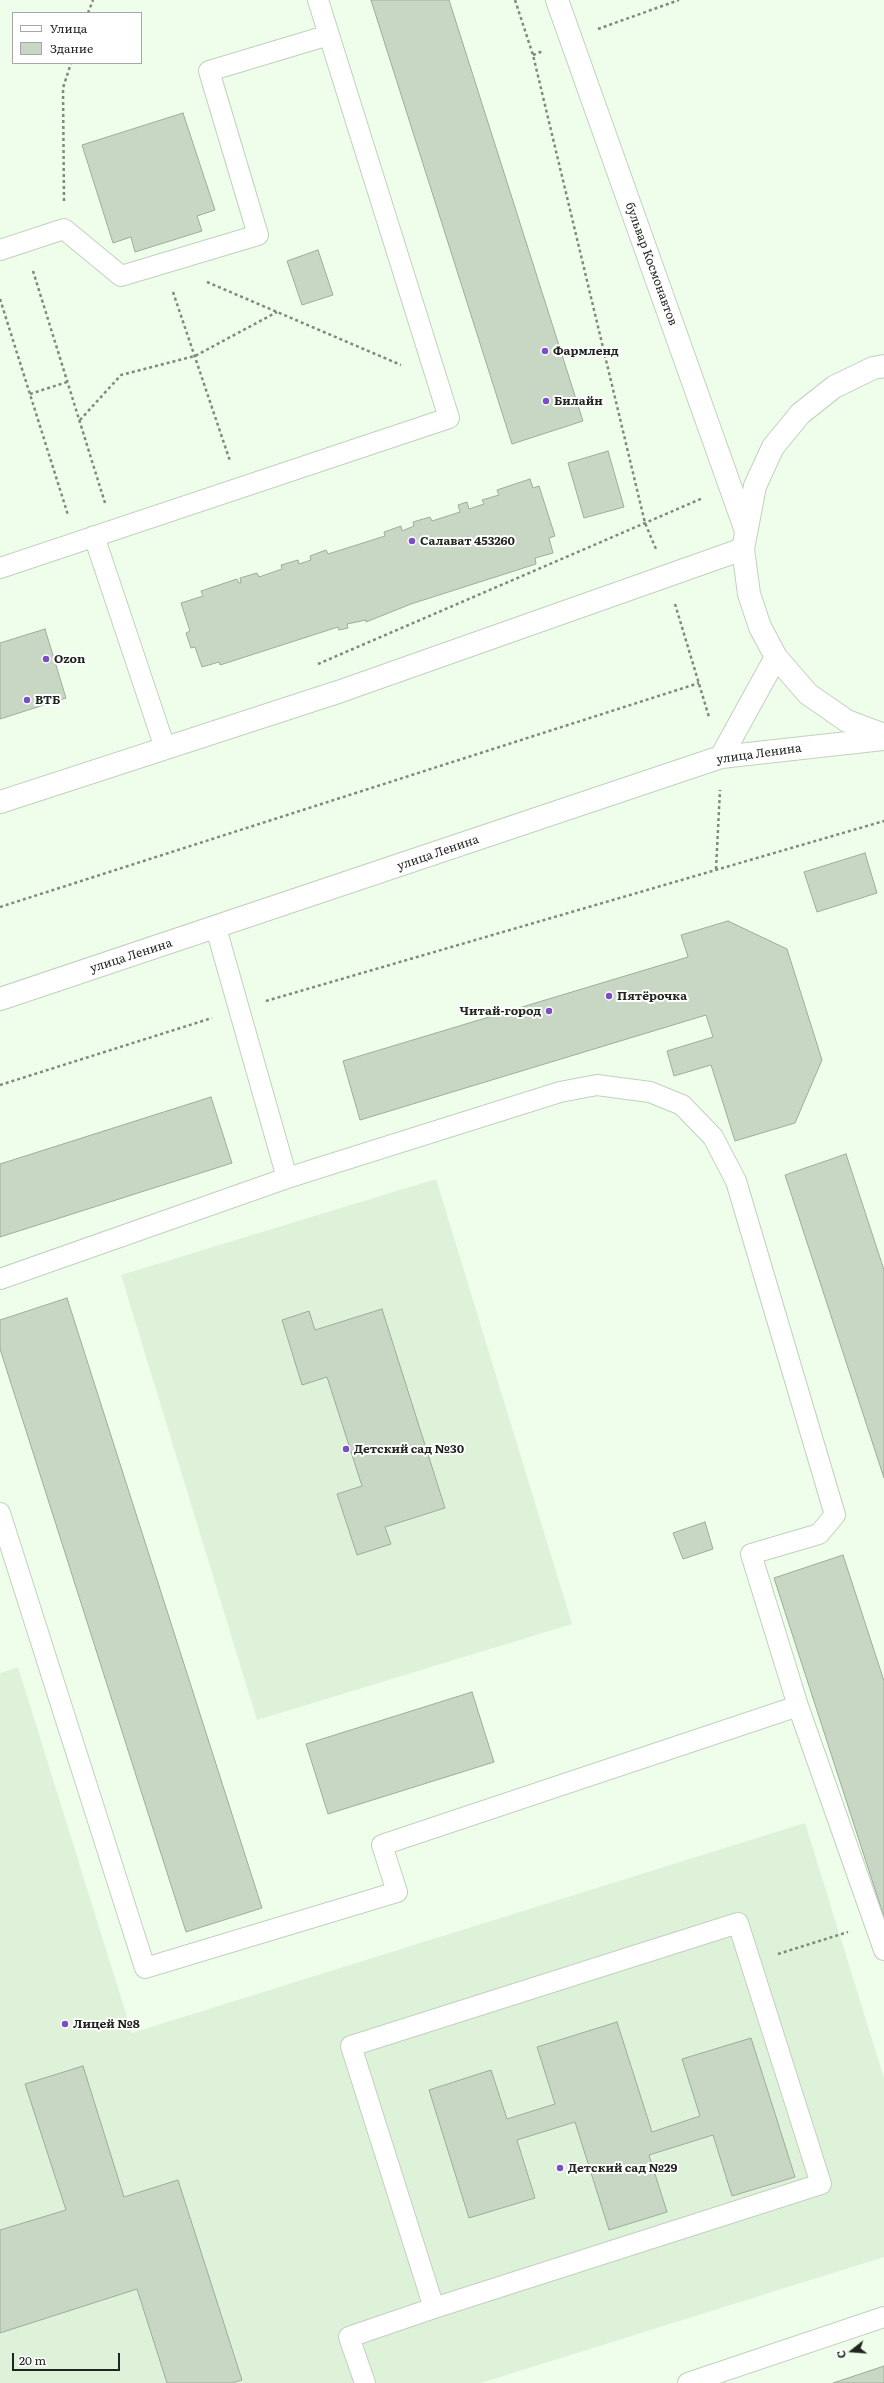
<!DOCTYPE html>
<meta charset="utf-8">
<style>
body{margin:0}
#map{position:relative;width:884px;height:2383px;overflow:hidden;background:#eefeeb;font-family:Literata,serif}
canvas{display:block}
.legend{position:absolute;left:12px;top:12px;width:130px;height:52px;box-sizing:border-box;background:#fff;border:1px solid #a6a8a5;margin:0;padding:5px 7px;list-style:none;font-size:12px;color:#20261f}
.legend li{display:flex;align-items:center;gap:8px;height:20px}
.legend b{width:20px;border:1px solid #a6a8a5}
.north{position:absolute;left:832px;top:2331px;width:40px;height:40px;-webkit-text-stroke:3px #fff;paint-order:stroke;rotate:253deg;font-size:11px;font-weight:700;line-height:16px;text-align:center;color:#20261f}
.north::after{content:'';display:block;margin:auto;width:14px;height:18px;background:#20261f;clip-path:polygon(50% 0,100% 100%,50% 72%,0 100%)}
.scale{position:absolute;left:12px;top:2353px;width:108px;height:18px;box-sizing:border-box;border:2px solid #20261f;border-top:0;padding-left:5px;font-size:12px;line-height:14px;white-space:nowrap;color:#20261f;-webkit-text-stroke:3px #fff;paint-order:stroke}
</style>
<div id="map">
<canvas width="884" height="2383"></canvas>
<ul class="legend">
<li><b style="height:5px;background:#fff"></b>Улица</li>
<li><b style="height:11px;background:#c7d7c4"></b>Здание</li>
</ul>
<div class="north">С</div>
<div class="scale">20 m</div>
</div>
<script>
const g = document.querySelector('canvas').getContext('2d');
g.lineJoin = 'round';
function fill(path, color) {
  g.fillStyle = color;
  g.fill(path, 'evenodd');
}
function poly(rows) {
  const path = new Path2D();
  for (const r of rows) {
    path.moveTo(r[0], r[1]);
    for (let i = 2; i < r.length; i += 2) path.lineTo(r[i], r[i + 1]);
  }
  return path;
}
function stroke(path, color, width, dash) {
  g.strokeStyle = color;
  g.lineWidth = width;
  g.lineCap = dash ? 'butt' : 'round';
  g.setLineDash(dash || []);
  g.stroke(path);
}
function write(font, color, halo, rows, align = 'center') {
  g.font = font + ' Literata,serif';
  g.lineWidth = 4;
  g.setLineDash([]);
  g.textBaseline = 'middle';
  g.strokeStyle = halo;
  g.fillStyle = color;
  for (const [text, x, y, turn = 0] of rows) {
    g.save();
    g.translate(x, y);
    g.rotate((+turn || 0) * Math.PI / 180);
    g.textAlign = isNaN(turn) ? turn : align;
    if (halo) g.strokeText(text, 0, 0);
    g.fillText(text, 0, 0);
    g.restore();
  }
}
fill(poly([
 [436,1179,572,1624,257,1720,121,1275],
 [18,1667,132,2033,805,1823,884,2078,884,2257,481,2383,0,2383,0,1673]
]), '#ddf2d9');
const building = poly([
 [371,0,449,0,583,421,512,444,371,0],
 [183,113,215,210,197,216,202,231,135,252,131,237,113,243,82,145,183,113],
 [318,250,333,295,302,305,287,261,318,250],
 [608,451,624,507,584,518,568,463,608,451],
 [530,479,533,488,539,486,555,536,549,538,553,553,535,558,536,564,411,604,366,622,366,620,347,624,348,628,339,630,338,627,220,665,219,662,202,667,195,647,191,648,186,633,190,631,181,603,203,596,201,591,237,579,239,583,241,583,240,578,257,573,259,577,282,569,281,565,298,560,299,564,311,560,310,556,326,550,328,554,385,536,384,532,401,526,402,531,414,526,413,522,430,517,432,521,460,512,458,505,467,502,469,509,484,504,482,500,499,495,497,490,530,479],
 [45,629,66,698,0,719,0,643,45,629],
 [865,853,877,893,817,912,804,872,865,853],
 [728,921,787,949,822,1060,795,1123,735,1141,711,1065,674,1076,667,1051,713,1037,706,1015,360,1120,343,1061,688,957,681,935,728,921],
 [211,1097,232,1163,0,1237,0,1164,211,1097],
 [846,1154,884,1270,884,1478,785,1175,846,1154],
 [67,1298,262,1908,186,1932,0,1349,0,1320,67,1298],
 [382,1309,445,1508,385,1527,391,1544,357,1555,337,1494,362,1486,327,1377,302,1385,282,1320,309,1311,315,1330,382,1309],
 [705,1522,713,1549,683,1559,673,1533,705,1522],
 [843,1555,884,1681,884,1917,774,1578,843,1555],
 [472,1692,494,1762,328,1814,306,1744,472,1692],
 [617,2022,652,2132,700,2116,682,2059,751,2038,795,2177,732,2196,713,2135,649,2155,667,2212,609,2230,575,2122,517,2140,535,2198,469,2218,429,2090,491,2070,507,2119,555,2104,537,2047,617,2022],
 [83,2066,124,2197,178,2180,242,2380,232,2383,167,2383,137,2289,0,2333,0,2230,66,2210,25,2084,83,2066],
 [884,2366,884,2383,833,2383,884,2366]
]);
fill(building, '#c7d7c4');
stroke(building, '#9ead9b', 1);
const lane = poly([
 [0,250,64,229,121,276,258,235,209,71,329,35],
 [94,536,165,748],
 [0,568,449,418,318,0],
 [216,928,287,1178,560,1092,597,1085,650,1092,682,1105,713,1137,736,1181,835,1515,819,1534,751,1554,798,1706,884,1950],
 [0,1279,287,1178],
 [0,1513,145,1968,397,1892,382,1845,798,1706],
 [738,1923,821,2184,434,2308,351,2046,738,1923],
 [365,2383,349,2337,434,2308],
 [688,2383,884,2317]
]);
const street = poly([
 [557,0,745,528],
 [0,802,341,691,743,549]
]);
const secondary = poly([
 [884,366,873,368,834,387,800,414,773,447,755,486,743,549,749,594,760,627,776,657,808,694,847,721,884,735],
 [721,757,776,657],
 [0,999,721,757,884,739]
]);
stroke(lane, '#c1d1be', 22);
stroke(street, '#c1d1be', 24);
stroke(secondary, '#c1d1be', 24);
stroke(poly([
 [515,0,533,55,645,523,656,549],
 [88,13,93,0],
 [598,29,679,0],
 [533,55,543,51],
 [64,201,63,88,71,63],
 [33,271,105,503],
 [207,282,401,365],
 [173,292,230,461],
 [0,299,68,515],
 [30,394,67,382],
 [80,420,121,375,195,356,277,312],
 [675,604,709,717],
 [318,664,703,498],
 [716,869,720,790],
 [0,907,699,683],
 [266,1001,884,821],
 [0,1085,212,1018],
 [778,1954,848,1932]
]), '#7f8a7d', 2.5, [3, 3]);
stroke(lane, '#fff', 20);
stroke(street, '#fff', 22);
stroke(secondary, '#fff', 22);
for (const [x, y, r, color] of [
 [545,351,4,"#7b4dc6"],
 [546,401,4,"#7b4dc6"],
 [412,541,4,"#7b4dc6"],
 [46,659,4,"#7b4dc6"],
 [27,700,4,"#7b4dc6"],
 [609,996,4,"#7b4dc6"],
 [549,1011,4,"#7b4dc6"],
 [346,1449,4,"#7b4dc6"],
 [65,2024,4,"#7b4dc6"],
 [560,2168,4,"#7b4dc6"]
]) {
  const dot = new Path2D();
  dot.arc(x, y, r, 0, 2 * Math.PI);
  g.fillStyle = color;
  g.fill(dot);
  stroke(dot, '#fff', 1.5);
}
write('12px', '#20261f', '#fff', [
 ["бульвар Космонавтов",651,264,70],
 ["улица Ленина",759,754,-8],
 ["улица Ленина",438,853,-19],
 ["улица Ленина",131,956,-18]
]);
write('bold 12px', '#20261f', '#fff', [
 ["Фармленд",553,351],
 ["Билайн",554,401],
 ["Салават 453260",420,541],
 ["Ozon",54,659],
 ["ВТБ",35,700],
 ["Пятёрочка",617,996],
 ["Читай-город",541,1011,"right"],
 ["Детский сад №30",354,1449],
 ["Лицей №8",73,2024],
 ["Детский сад №29",568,2168]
], 'left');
</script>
